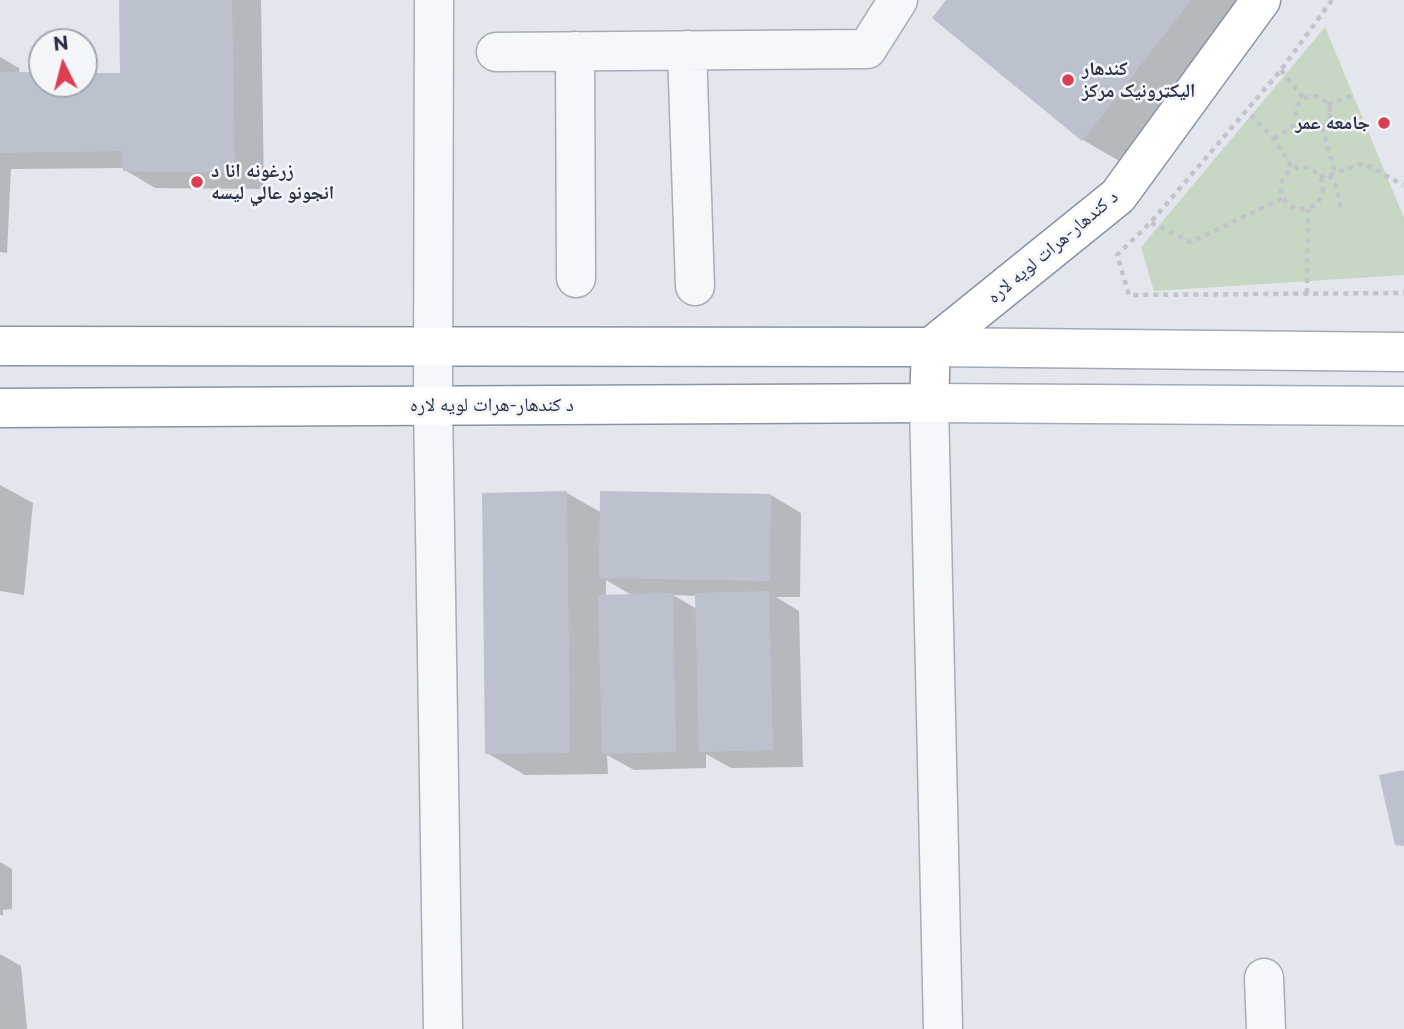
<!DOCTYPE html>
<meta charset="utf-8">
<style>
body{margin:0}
#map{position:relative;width:1404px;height:1029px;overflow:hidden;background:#e3e6ec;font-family:Montserrat,sans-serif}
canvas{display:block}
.north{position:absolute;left:28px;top:28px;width:70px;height:70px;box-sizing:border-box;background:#f3f5f9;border:2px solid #a2a7b1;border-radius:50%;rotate:354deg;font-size:19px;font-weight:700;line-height:28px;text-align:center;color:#293246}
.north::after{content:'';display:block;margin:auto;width:24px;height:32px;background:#db3e50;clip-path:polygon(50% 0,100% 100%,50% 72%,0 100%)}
</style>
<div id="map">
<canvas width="1404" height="1029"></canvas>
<div class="north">N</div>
</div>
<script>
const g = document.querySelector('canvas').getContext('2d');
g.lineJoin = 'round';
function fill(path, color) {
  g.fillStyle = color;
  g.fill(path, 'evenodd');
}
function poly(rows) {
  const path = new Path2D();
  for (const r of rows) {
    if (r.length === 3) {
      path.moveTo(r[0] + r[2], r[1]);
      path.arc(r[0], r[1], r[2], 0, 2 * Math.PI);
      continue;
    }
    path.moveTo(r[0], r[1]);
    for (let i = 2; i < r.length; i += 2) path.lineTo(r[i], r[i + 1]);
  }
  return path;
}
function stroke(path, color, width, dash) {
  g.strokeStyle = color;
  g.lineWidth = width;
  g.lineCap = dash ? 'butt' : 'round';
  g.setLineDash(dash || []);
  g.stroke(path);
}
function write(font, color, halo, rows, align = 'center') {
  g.font = font + ' Montserrat,"Noto Naskh Arabic",sans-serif';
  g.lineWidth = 5;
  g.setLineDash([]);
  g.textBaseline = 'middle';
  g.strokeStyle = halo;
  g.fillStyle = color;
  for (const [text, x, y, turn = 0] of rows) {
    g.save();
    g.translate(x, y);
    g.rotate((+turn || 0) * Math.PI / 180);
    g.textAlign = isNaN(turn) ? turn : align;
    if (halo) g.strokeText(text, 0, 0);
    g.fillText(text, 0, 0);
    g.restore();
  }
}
fill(poly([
 [1325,27,1404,218,1404,275,1154,291,1141,247]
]), '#c7d7c3');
fill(poly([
 [120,0,261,0,264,189,155,188,125,170,125,168,11,169,7,253,0,252,0,57,19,68,20,74,42,74,42,84,84,84,84,74,122,75],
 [948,0,1246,0,1121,162,1083,140,934,18],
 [0,485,33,503,24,595,0,591],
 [567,493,602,513,771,495,801,513,800,597,776,597,799,611,803,767,731,768,706,754,706,768,634,770,607,755,608,774,525,775,487,753],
 [606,580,633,596,606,596],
 [673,595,697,596,697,609],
 [0,862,12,869,12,909,3,910,3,915,0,915],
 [0,954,21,966,27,1029,0,1029]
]), '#0003');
fill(poly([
 [119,0,232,0,235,173,123,171,122,151,0,153,0,72,42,72,42,84,84,84,84,73,120,73],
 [946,0,1191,0,1082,141,932,18],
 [567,491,570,753,485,754,482,493],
 [600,491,771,494,770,581,599,578],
 [769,591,773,750,699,752,695,593],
 [673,593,676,752,602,754,598,595],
 [1404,770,1404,846,1395,845,1379,775]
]), '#bcc2cd');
const minor = poly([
 [434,0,433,406,443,1029],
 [687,50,695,286],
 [575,51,576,278],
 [496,52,867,49,898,0],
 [929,403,943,1029],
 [1264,978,1266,1029]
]);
const major = poly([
 [931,347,1404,352],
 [929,403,1404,406]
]);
const highway = poly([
 [0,346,931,347,1118,196,1261,0],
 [0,408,929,403,931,347]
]);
stroke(minor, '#a7acb7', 41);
stroke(major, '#a1aab9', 41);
stroke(highway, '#8993a4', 41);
stroke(poly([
 [1332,0,1281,70,1151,222,1117,255,1129,295,1404,293],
 [1281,70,1304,99],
 [1313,113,17],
 [1328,105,1353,95],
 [1251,115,1274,139,1293,169],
 [1322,127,1335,173],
 [1274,139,1299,122],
 [1302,188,21],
 [1329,175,1336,186,1341,211],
 [1320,177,1335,173,1363,163,1403,185],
 [1151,223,1191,242,1283,198],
 [1307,293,1308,209]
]), '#c1c4cb', 4.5, [5, 5]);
stroke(minor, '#f6f7fa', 38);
stroke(major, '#fff', 38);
stroke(highway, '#fff', 38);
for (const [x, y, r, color] of [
 [1068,80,7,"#db3e50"],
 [1384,123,7,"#db3e50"],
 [197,182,7,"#db3e50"]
]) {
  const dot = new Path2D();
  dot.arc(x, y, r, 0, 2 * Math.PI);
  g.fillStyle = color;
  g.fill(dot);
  stroke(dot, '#f3f5f9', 2.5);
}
write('bold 19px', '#293246', '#f3f5f9', [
 ["کندهار",1082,69],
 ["الیکټرونیک مرکز",1082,91],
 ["جامعه عمر",1370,123,"right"],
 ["زرغونه انا د",211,171],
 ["انجونو عالي لیسه",211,193]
], 'left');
write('19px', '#293246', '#f3f5f9', [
 ["د کندهار-هرات لويه لاره",1053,247,-40],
 ["د کندهار-هرات لويه لاره",492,405]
]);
</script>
